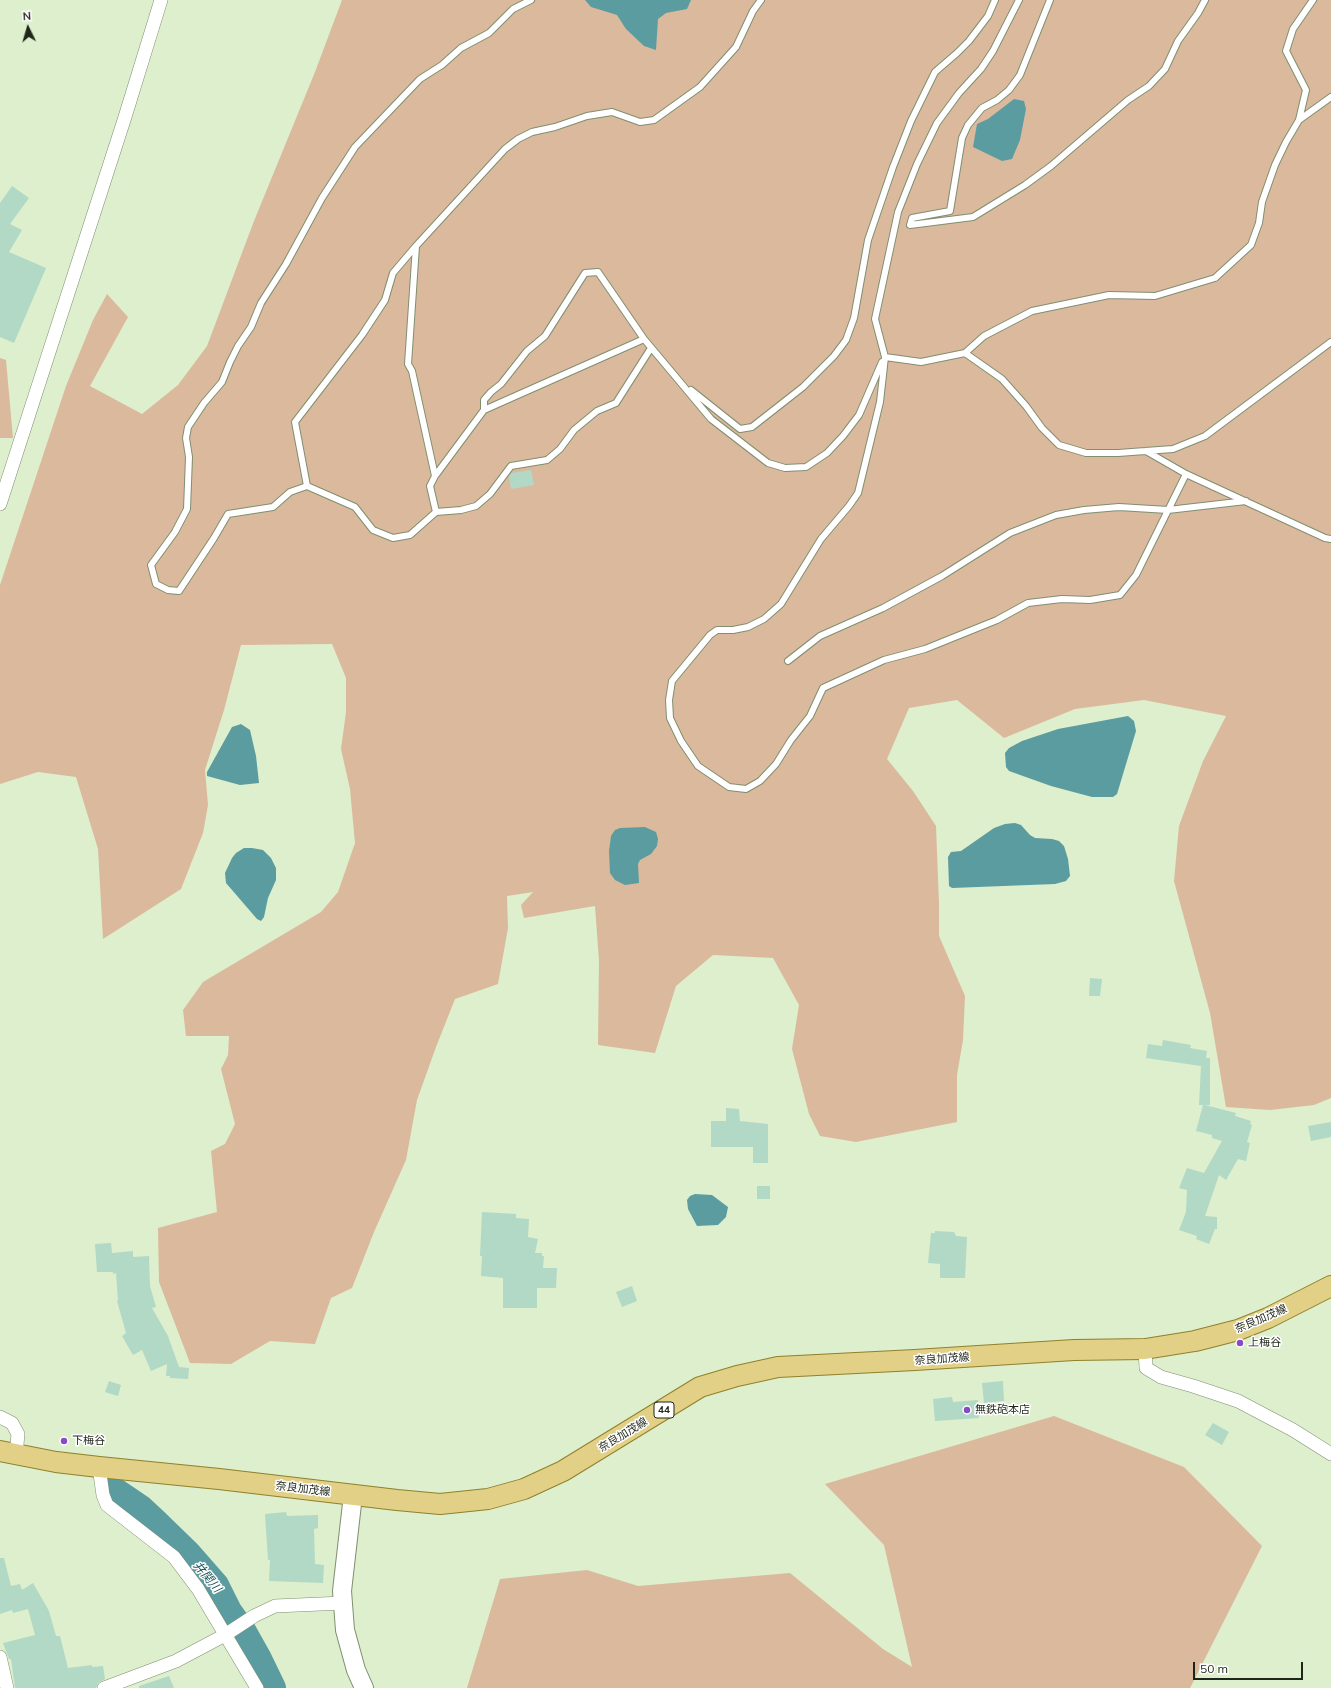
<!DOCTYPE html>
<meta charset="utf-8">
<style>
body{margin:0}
#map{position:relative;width:1331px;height:1688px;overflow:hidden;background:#ddefcc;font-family:Mulish,sans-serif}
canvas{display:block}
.north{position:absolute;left:8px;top:8px;width:40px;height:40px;-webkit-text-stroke:3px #fff;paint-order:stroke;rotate:355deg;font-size:11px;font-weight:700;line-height:16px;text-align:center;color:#1f2619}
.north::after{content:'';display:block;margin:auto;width:14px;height:18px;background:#1f2619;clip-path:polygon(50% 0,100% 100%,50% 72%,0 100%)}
.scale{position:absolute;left:1193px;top:1662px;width:110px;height:18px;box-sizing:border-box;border:2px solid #1f2619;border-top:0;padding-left:5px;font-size:12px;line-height:14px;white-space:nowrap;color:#1f2619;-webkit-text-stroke:3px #fff;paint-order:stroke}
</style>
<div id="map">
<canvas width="1331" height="1688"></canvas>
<div class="north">N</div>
<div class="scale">50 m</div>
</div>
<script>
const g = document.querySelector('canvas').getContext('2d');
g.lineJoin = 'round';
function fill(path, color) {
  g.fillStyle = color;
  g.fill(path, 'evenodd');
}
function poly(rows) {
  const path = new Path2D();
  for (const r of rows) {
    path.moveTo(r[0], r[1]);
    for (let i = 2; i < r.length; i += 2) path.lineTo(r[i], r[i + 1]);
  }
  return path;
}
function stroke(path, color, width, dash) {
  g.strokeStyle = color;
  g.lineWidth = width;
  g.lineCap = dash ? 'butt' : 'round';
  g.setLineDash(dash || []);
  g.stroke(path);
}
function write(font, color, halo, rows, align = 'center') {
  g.font = font + ' Mulish,"Noto Sans JP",sans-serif';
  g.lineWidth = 3;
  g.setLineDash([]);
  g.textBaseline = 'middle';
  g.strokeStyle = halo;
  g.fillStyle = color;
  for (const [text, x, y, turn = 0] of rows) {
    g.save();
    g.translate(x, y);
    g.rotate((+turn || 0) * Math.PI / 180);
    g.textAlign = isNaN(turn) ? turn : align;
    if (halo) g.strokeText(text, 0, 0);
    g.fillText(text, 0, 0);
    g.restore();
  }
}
fill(poly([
 [342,0,1331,0,1331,1098,1314,1105,1270,1110,1226,1107,1210,1013,1174,881,1179,826,1203,761,1226,716,1144,700,1075,709,1004,738,957,700,909,708,887,759,913,791,936,826,939,903,939,936,965,996,963,1040,957,1075,957,1122,856,1142,820,1136,809,1114,792,1049,799,1005,773,958,713,955,676,986,655,1053,598,1045,599,961,595,906,524,918,521,905,533,892,507,896,508,928,498,984,455,999,436,1047,417,1100,406,1160,374,1232,352,1288,331,1298,315,1344,270,1341,231,1364,190,1363,159,1282,158,1228,217,1212,211,1151,225,1144,235,1124,221,1069,228,1055,229,1036,186,1036,183,1010,203,982,321,912,338,892,355,843,350,789,341,749,346,712,346,678,332,644,241,645,224,710,205,770,208,805,203,833,181,889,103,939,98,849,76,777,38,772,0,784,0,585,66,386,93,320,107,294,128,317,90,386,142,414,178,385,207,346,254,221,315,72],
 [0,358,6,360,13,438,0,438],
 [1054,1416,1184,1467,1262,1546,1190,1688,467,1688,500,1579,587,1570,638,1586,790,1573,883,1649,912,1667,884,1545,825,1484]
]), '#dbb99d');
fill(poly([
 [585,0,691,0,687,9,666,13,658,19,656,50,644,46,626,29,617,15,591,7],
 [1014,99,1024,101,1026,109,1020,140,1012,159,1002,161,973,147,977,124,988,119],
 [1128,716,1134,721,1136,731,1117,794,1113,797,1092,797,1051,786,1009,771,1006,767,1005,753,1009,748,1022,741,1058,729],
 [241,724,250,730,256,756,259,783,240,785,207,776,207,772,232,727],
 [1015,823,1021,825,1030,835,1035,838,1052,839,1059,841,1064,846,1068,859,1070,876,1066,881,1055,884,952,888,949,886,948,857,951,852,961,851,994,828,1005,824],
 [645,827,656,832,658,839,657,846,651,854,640,860,638,864,639,883,625,885,615,880,610,873,609,851,611,836,615,830,620,828],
 [244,848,252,848,263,850,271,858,276,868,276,880,268,898,264,917,261,921,257,919,226,883,225,873,232,858,236,853],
 [695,1194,712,1195,728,1207,726,1217,718,1225,697,1226,688,1209,687,1200,690,1196]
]), '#5a9ca0');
stroke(poly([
 [113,1489,141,1508,156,1522,188,1553,216,1585,229,1611,244,1632,258,1657,273,1688]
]), '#5a9ca0', 26);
fill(poly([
 [12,186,29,198,10,224,22,230,9,252,46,268,14,343,0,337,0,203],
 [531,470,534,485,511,489,509,477,511,473],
 [1090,978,1102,979,1100,996,1089,996],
 [1163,1040,1191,1045,1190,1048,1207,1051,1206,1058,1210,1058,1210,1105,1205,1105,1236,1113,1235,1116,1251,1121,1250,1124,1252,1125,1247,1142,1250,1143,1246,1161,1238,1159,1226,1180,1219,1175,1205,1216,1217,1217,1217,1229,1215,1229,1209,1244,1196,1239,1197,1236,1179,1230,1186,1212,1187,1190,1179,1188,1187,1168,1204,1173,1222,1141,1212,1138,1212,1135,1196,1131,1203,1105,1199,1105,1201,1066,1146,1058,1148,1044,1162,1046],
 [726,1108,739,1109,740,1121,768,1124,768,1163,753,1163,753,1147,711,1147,711,1121,726,1121],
 [1331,1122,1331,1137,1311,1141,1308,1126],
 [757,1186,770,1186,770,1199,757,1199],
 [482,1212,516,1214,516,1218,529,1219,528,1237,538,1239,535,1253,542,1253,542,1256,544,1256,543,1268,557,1268,556,1288,537,1288,537,1308,503,1308,503,1278,481,1276,482,1256,480,1256],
 [935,1231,954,1232,956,1236,967,1237,965,1278,940,1278,940,1264,928,1263,931,1233,935,1233],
 [111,1243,112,1253,133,1251,133,1257,149,1256,150,1286,156,1307,152,1308,168,1336,179,1367,189,1368,188,1379,170,1378,170,1376,166,1376,167,1364,151,1371,142,1350,133,1355,122,1336,126,1333,117,1301,118,1300,116,1273,113,1274,113,1272,97,1272,95,1244],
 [632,1286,637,1301,622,1307,616,1292],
 [109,1381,121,1385,118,1396,105,1392],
 [1003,1381,1004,1401,984,1403,982,1383],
 [952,1397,953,1402,978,1400,979,1418,935,1421,933,1399],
 [1213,1423,1229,1432,1222,1445,1205,1435],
 [286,1512,287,1516,318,1515,318,1528,314,1529,315,1564,324,1565,323,1583,269,1581,270,1560,268,1560,265,1514],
 [0,1558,4,1558,11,1586,20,1584,22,1590,33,1583,49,1611,56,1636,60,1636,68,1668,92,1665,92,1667,103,1666,105,1679,98,1683,96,1688,15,1688,11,1659,9,1659,3,1643,35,1635,28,1609,13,1613,12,1610,0,1614],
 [169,1676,174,1688,139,1688,139,1686]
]), '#b1d9c6');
const lane = poly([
 [1019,0,993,51,981,69,959,93,937,123,917,164,898,212,875,319,885,357,880,402,858,493,849,506,821,539,781,604,764,619,748,627,733,630,717,630,710,635,672,681,669,700,670,718,681,741,698,766,729,787,746,789,760,781,776,764,791,740,810,716,823,688,884,660,925,649,997,620,1028,603,1062,599,1090,600,1120,595,1136,575,1186,474],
 [1050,0,1020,75,1009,90,997,100,982,108,968,125,962,138,950,211,912,218,910,225,973,217,1025,185,1051,166,1128,100,1149,86,1165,69,1178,41,1198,13,1205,0],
 [1299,120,1331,97],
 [416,246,408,364,412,371,435,476,484,410,484,400,491,392,501,384,527,351,545,336,585,273,598,272,644,339,711,419,768,463,785,468,806,467,827,453,843,436,859,415,882,362],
 [965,353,984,336,1032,311,1109,295,1155,296,1215,278,1251,245,1259,223,1262,202,1275,165,1286,142,1299,120,1306,90,1286,51,1293,29,1313,0],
 [885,357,921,362,965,353,1002,379,1026,406,1042,428,1059,445,1086,453,1118,453,1173,449,1205,436,1331,342],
 [691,390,740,429,752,427,803,387,834,356,846,340,854,318,868,240,893,167,911,121,935,72,957,53,969,41,988,16,995,0],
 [484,410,644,339],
 [1146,451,1186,474,1325,538,1331,539],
 [435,476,430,486,436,512,410,535,393,538,373,530,355,507,307,486,295,422,362,335,385,300,393,273,416,246,505,149,518,139,532,132,555,127,587,116,612,112,640,122,654,120,700,87,736,47,753,11,761,0],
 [307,486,290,492,273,507,228,514,214,538,179,591,168,590,156,584,151,565,175,532,187,509,189,457,186,438,188,427,204,403,222,382,230,362,238,346,251,327,261,303,286,264,322,198,355,147,420,79,442,65,461,48,489,33,513,9,531,0],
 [436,512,461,510,476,506,490,494,511,466,547,460,560,449,574,430,597,411,616,403,651,348],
 [788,661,820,636,883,608,942,576,1010,533,1056,515,1084,510,1119,507,1168,510,1246,501]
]);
const street = poly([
 [0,504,125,117,161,0],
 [1145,1349,1146,1368,1161,1377,1193,1386,1238,1401,1293,1430,1331,1454],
 [0,1417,12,1423,18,1434,16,1455],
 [99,1467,103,1495,107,1505,174,1557,198,1589,257,1688],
 [0,1657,7,1688],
 [104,1688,176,1661,225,1635,254,1616,275,1606,343,1603]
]);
const secondary = poly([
 [353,1495,342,1591,345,1630,356,1670,364,1688]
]);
const primary = poly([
 [0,1451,56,1462,99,1467,219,1479,397,1500,440,1504,488,1499,524,1489,563,1471,700,1387,737,1376,778,1367,915,1360,1074,1350,1145,1349,1195,1341,1238,1330,1268,1318,1331,1286]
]);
stroke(lane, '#7f8f70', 8);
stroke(street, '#7f8f70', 14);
stroke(secondary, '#7f8f70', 20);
stroke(primary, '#90802b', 22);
stroke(lane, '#fff', 6);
stroke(street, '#fff', 13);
stroke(secondary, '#fff', 18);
stroke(primary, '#e1d086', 20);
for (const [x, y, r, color] of [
 [1240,1343,4,"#874cc3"],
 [967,1410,4,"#874cc3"],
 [64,1441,4,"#874cc3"]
]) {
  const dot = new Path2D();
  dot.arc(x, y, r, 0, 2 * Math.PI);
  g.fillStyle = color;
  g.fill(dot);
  stroke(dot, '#fff', 1.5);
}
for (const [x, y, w] of [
 [664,1410,20]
]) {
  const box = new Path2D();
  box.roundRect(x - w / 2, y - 8, w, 16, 3);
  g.fillStyle = '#fff';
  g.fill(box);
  stroke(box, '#1f2619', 1);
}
write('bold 10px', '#1f2619', null, [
 ["44",664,1410]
]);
write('11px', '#1f2619', '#fff', [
 ["奈良加茂線",1261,1319,-23],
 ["奈良加茂線",942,1359,-4],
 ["奈良加茂線",623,1435,-31],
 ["奈良加茂線",303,1489,7]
]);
write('11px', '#1f2619', '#fff', [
 ["上梅谷",1248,1343],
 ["無鉄砲本店",975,1410],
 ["下梅谷",72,1441]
], 'left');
write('italic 12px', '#1a5457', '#fff', [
 ["井関川",207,1577,50]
]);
</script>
